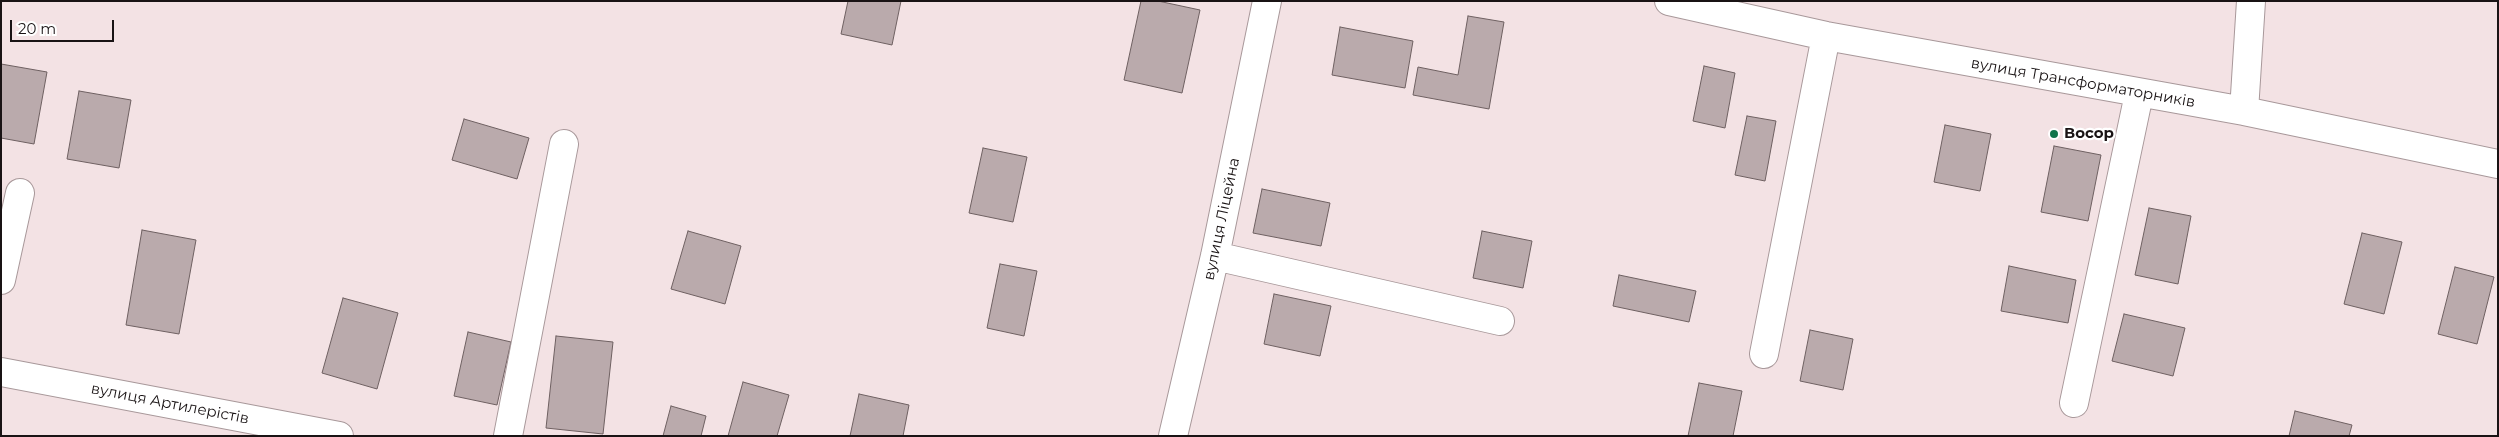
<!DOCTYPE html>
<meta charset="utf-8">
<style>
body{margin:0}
#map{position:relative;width:2499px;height:437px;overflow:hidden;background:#f3e2e4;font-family:Montserrat,sans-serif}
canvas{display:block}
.frame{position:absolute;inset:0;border:2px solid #191314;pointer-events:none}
.scale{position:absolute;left:10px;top:20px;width:104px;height:22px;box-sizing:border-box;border:2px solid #191314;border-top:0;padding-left:6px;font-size:15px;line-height:18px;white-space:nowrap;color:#191314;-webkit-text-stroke:4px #fff;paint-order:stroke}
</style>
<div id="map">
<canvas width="2499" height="437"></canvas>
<div class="frame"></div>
<div class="scale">20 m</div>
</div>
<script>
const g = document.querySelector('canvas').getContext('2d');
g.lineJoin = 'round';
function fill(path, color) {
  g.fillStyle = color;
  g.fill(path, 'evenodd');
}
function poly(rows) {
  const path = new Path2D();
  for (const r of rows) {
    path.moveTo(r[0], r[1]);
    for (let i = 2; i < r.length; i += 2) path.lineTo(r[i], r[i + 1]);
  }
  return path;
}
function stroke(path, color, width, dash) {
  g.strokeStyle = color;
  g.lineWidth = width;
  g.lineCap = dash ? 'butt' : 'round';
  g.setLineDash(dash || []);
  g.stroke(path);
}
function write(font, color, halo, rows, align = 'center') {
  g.font = font + ' Montserrat,sans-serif';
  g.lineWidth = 4.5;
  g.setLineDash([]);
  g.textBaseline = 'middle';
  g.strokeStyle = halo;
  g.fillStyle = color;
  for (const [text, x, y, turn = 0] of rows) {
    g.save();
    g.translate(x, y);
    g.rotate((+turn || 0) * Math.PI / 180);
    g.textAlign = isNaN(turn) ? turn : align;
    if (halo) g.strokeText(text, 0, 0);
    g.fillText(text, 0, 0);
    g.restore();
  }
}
const building = poly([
 [848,1,901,1,892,45,841,34,848,1],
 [1141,1,1158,1,1200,10,1182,93,1124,80,1141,1],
 [1468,16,1504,22,1489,109,1413,95,1418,67,1458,75,1468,16],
 [1340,27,1413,41,1405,88,1332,75,1340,27],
 [1,64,47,72,34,144,1,138,1,64],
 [1704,66,1735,73,1725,128,1693,121,1704,66],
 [79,91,131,100,119,168,67,159,79,91],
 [1747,116,1776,121,1765,181,1735,175,1747,116],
 [464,119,529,138,517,179,452,160,464,119],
 [1945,125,1991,134,1980,191,1934,182,1945,125],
 [2054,146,2101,155,2088,221,2041,212,2054,146],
 [983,148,1027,157,1013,222,969,213,983,148],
 [1262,189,1330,203,1321,246,1253,233,1262,189],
 [2149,208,2191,216,2178,284,2135,275,2149,208],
 [142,230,196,240,179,334,126,325,142,230],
 [688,231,741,246,725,304,671,289,688,231],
 [1482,231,1532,241,1523,288,1473,278,1482,231],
 [2362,233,2402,242,2384,314,2344,304,2362,233],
 [1000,264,1037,271,1024,336,987,328,1000,264],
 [2009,266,2076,280,2068,323,2001,311,2009,266],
 [2455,267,2494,277,2477,344,2438,334,2455,267],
 [1619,275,1696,291,1689,322,1613,306,1619,275],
 [1274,294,1331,306,1320,356,1264,344,1274,294],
 [343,298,398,313,377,389,322,373,343,298],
 [2124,314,2185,328,2173,376,2112,361,2124,314],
 [1810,330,1853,339,1843,390,1800,381,1810,330],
 [468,332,511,342,497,405,454,396,468,332],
 [556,336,613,342,603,434,546,428,556,336],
 [743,382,789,395,777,436,728,436,743,382],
 [1699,383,1742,391,1733,436,1688,436,1699,383],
 [859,394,909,405,903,436,850,436,859,394],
 [671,406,706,416,701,436,663,436,671,406],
 [2295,411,2352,425,2349,436,2289,436,2295,411]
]);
fill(building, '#baaaac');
stroke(building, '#6e6061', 1);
const minor = poly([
 [1669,1,1826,36,2244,111,2498,164],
 [2244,111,2251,1],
 [1215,256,1500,321],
 [1,280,20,193],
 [1764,354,1826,36],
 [1,372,339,436],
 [2074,403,2139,94],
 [508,436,564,144],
 [1173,436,1215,256,1267,1]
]);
stroke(minor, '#a8989a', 30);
stroke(minor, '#fff', 28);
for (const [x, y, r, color] of [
 [2054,134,5,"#10744b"]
]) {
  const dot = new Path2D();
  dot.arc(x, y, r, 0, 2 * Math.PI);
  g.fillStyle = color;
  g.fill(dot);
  stroke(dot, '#fff', 2);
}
write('15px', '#191314', '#fff', [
 ["вулиця Трансформаторників",2083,83,10],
 ["вулиця Ліцейна",1222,219,-78],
 ["вулиця Артилерістів",170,404,11]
]);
write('bold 15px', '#191314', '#fff', [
 ["Восор",2064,134]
], 'left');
</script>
